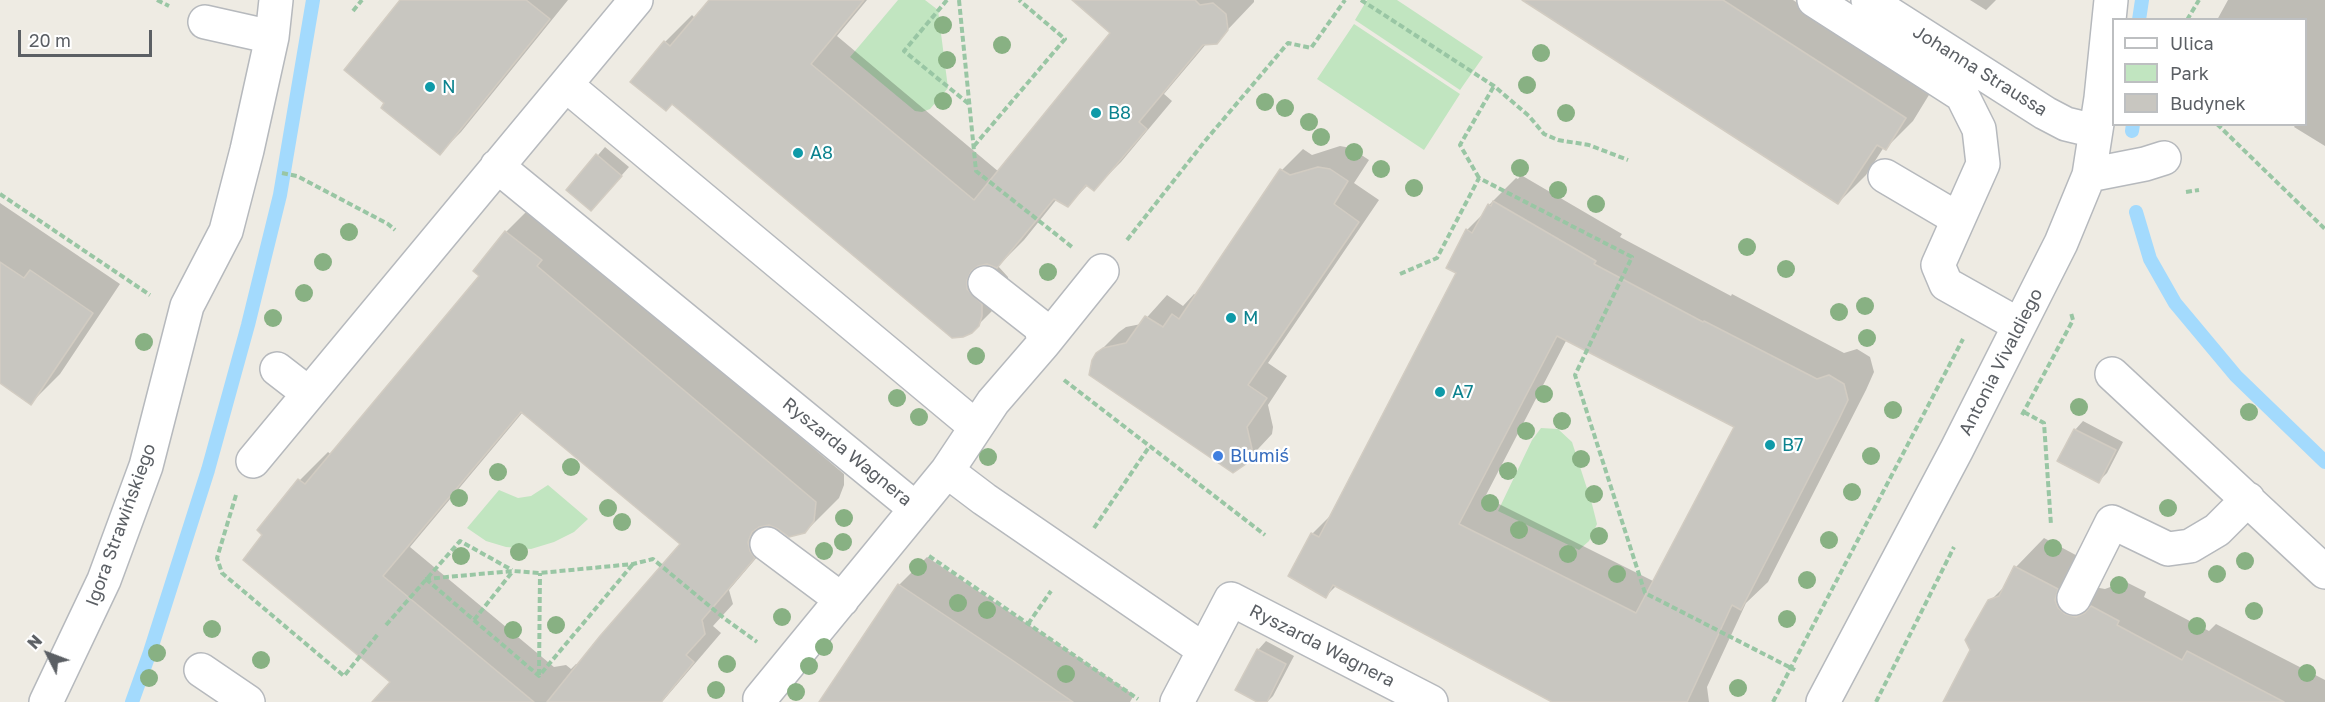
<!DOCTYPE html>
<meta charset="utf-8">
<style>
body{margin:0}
#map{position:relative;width:2325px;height:702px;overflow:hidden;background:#eeebe3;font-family:"Golos Text",sans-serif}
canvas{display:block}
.legend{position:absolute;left:2112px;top:18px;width:195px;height:108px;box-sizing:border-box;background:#fff;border:2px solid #bdbfc1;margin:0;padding:8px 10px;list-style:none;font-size:18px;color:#5b5f64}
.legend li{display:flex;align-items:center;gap:12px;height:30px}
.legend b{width:30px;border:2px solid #bdbfc1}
.north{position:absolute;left:18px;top:624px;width:60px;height:60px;-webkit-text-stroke:4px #fff;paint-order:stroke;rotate:312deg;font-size:16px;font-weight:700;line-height:24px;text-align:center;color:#5b5f64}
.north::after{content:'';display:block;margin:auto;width:21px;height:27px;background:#5b5f64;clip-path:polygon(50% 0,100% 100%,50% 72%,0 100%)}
.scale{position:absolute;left:18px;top:30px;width:134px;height:27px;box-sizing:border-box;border:3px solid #5b5f64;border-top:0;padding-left:8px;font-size:18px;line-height:21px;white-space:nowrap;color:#5b5f64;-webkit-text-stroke:4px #fff;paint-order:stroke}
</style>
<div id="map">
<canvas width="2325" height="702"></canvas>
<ul class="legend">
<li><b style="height:8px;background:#fff"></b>Ulica</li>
<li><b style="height:16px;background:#c1e5c0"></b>Park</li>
<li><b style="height:16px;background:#c8c6c0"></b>Budynek</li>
</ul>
<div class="north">N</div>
<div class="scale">20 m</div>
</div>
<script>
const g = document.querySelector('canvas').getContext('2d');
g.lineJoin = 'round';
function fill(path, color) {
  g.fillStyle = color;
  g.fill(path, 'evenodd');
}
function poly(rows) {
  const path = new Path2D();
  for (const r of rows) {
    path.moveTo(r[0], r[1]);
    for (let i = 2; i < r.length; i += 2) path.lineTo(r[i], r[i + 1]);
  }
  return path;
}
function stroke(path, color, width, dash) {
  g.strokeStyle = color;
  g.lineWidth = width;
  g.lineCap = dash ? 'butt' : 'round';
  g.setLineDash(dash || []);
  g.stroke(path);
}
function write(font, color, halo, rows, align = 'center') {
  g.font = font + ' "Golos Text",sans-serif';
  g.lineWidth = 4.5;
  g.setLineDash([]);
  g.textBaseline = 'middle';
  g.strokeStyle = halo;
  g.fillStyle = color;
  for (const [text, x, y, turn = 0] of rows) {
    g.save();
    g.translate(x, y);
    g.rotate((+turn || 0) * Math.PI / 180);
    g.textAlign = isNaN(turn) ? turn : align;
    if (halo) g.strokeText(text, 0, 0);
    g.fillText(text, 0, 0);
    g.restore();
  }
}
fill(poly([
 [898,0,925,0,938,10,948,88,930,109,922,112,915,111,850,57],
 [1367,0,1397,0,1483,57,1460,90,1355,20],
 [1354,24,1460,94,1424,150,1317,79],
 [1541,428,1558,429,1572,442,1592,504,1597,524,1589,541,1579,550,1498,511,1532,440],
 [548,485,588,519,574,532,554,542,531,549,506,547,486,541,467,528,499,490,518,498,531,496]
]), '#c1e5c0');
fill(poly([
 [402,0,568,0,461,132,440,153],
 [711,0,867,0,837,36,999,172,1112,33,1073,0,1254,0,1254,2,1216,42,1207,43,1164,94,1172,101,1121,162,1094,189,1088,185,1068,205,1057,199,1024,240,998,266,1008,277,1009,288,1006,297,978,325,665,42,692,15,695,18],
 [1524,0,1793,0,1932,90,1913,121,1885,149,1884,147,1866,175,1838,203],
 [1970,0,1996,0,1986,10],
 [2228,0,2325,0,2325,146,2294,127,2296,124,2306,124,2306,20,2217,20],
 [1340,146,1351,148,1369,160,1354,183,1379,200,1268,363,1287,376,1268,405,1273,427,1272,434,1245,463,1097,354,1119,332,1126,327,1141,324,1167,295,1183,306,1194,294,1197,296,1282,170,1303,149,1312,155],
 [605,147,629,167,599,201,568,190],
 [1521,175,1622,234,1620,237,1731,296,1732,294,1844,353,1857,349,1870,357,1874,372,1866,390,1768,582,1746,603,1707,687,1709,702,1555,702,1336,586,1326,596,1312,534,1334,512,1458,272,1467,230,1485,212,1489,205,1516,178,1518,179],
 [1567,339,1736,426,1655,582,1485,497],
 [0,203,120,284,60,374,31,403,0,382],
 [535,203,564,237,844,474,844,485,839,498,810,527,798,534,781,529,729,590,733,604,713,626,721,633,662,702,400,702,392,682,264,534,300,480,328,452,332,455,481,276,475,271,506,232],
 [523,412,682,544,581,664,576,664,571,669,566,665,554,667,410,547],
 [2083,421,2123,442,2107,473,2099,481,2075,430],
 [2044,538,2085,560,2094,587,2105,589,2113,586,2120,579,2146,592,2144,597,2209,631,2216,624,2325,680,2325,702,1945,702,1971,650,1990,601,2007,584,2016,567],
 [927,557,1134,695,1130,702,821,702,899,585],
 [1266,641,1294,656,1273,696,1267,702,1261,702,1258,650]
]), '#0003');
stroke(poly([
 [2139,20,2142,0],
 [2132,131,2133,124],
 [2136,212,2150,259,2175,303,2236,376,2325,462],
 [132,702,150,652,208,470,248,325,280,195,313,0]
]), '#a3dafd', 14);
const building = poly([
 [400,0,526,0,550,19,440,155,381,108,384,103,344,70,400,0],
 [709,0,864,0,811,64,974,200,1110,33,1072,0,1195,0,1200,5,1213,3,1226,14,1228,30,1217,44,1203,45,1139,122,1147,129,1094,191,1086,185,1068,207,1054,199,997,268,987,264,978,266,971,271,967,280,967,289,982,304,982,316,979,326,972,333,963,337,952,338,672,104,666,111,630,82,664,41,670,46,709,0],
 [1522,0,1723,0,1906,118,1886,150,1877,145,1838,204,1522,0],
 [596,154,622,176,591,211,566,190,596,154],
 [1318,167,1330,169,1348,181,1334,204,1359,222,1248,385,1267,398,1247,427,1252,449,1251,457,1246,464,1233,473,1089,375,1092,360,1096,353,1103,348,1126,343,1145,316,1163,327,1172,314,1179,319,1280,169,1290,175,1318,167],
 [1493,201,1596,261,1594,264,1703,322,1704,321,1817,379,1829,375,1844,384,1848,400,1839,419,1741,610,1732,605,1687,702,1552,702,1333,585,1326,598,1288,576,1311,533,1319,537,1456,273,1446,268,1466,229,1472,233,1488,204,1491,206,1493,201],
 [1557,336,1734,427,1636,613,1459,524,1557,336],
 [505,231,542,260,537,266,816,502,814,521,805,533,789,537,778,529,769,525,759,527,752,532,748,542,750,551,755,558,702,620,705,634,686,655,694,662,661,702,547,702,600,636,680,544,521,412,383,576,534,702,372,702,390,682,243,560,262,535,257,530,298,479,305,484,479,276,473,271,505,231],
 [0,262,24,278,30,270,93,313,31,405,0,383,0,262],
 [2074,429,2116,450,2099,483,2057,461,2074,429],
 [2014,566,2058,589,2055,600,2058,608,2065,614,2076,617,2085,613,2091,606,2119,621,2117,625,2182,660,2187,651,2284,702,1943,702,1970,650,1965,640,1988,600,1999,596,2014,566],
 [898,584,1012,660,1073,702,819,702,898,584],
 [1257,649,1286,664,1267,702,1257,702,1235,690,1257,649]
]);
fill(building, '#c8c6c0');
stroke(building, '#d2ccc2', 1.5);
const minor = poly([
 [1814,0,1962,95,1979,129,1983,164,1938,265,1946,284,2019,325],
 [1868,0,2045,113,2066,124,2095,131],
 [205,22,272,37],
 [566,85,976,427],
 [497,166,916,509],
 [2089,175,2145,164,2164,158],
 [1885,176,1958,219],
 [1044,343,1102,271],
 [277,369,308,393],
 [2112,374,2325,572],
 [253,461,636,0],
 [947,471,993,402,1044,343,1041,327,985,283],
 [767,544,842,600],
 [2074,598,2112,522,2168,549,2190,546,2217,530,2248,499],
 [201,670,248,702],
 [46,702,104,580,146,466,187,306,226,231,247,150,272,37,276,0],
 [761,702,760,699,947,471,984,499,1204,650],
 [1177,702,1231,599,1431,702],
 [1823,702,1957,449,2061,243,2089,175,2101,98,2111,0]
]);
stroke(minor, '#b6b9bd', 36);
stroke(poly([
 [157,0,169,6],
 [947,0,904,51,969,104],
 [959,0,976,171,1072,247],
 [1361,0,1494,86,1529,116,1544,134,1558,140,1589,145,1628,160],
 [353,11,362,0],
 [2187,20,2199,0],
 [2217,124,2325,229],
 [974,146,1065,39,1019,0],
 [282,173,297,176,388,224,395,230],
 [1479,178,1460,145,1494,86],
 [2186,192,2199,190],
 [0,194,150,295],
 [1127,240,1205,141,1288,43,1311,48,1345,0],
 [1400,274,1437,258,1479,178,1632,257,1575,375,1645,593,1795,670],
 [1064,380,1265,535],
 [2024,412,2044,423,2051,525],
 [2022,415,2073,320,2071,313],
 [236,495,217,558,222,573,344,676,378,634],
 [1094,528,1149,447],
 [929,556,1138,699],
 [425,579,513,571,540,573,633,564,653,559,725,619,757,642],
 [426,579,539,676,633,564],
 [474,620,513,571],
 [1028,624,1051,591],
 [386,625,460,541,512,570],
 [539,675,540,573],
 [1773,702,1963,339],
 [1876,702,1954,547]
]), '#99c6a4', 4, [6, 3]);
stroke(minor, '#fff', 33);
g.fillStyle = '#88b183';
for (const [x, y] of [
 [943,25],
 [1002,45],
 [1541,53],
 [947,60],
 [1527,85],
 [943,101],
 [1265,102],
 [1285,108],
 [1566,113],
 [1309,122],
 [1321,137],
 [1354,152],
 [1520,168],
 [1381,169],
 [1414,188],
 [1558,190],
 [1596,204],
 [349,232],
 [1747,247],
 [323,262],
 [1786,269],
 [1048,272],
 [304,293],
 [1865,306],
 [1839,312],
 [273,318],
 [1867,338],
 [144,342],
 [976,356],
 [1544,394],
 [897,398],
 [2079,407],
 [1893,410],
 [2249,412],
 [919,417],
 [1562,421],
 [1526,431],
 [1871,456],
 [988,457],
 [1581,459],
 [571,467],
 [1508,471],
 [498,472],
 [1852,492],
 [1594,494],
 [459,498],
 [1490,503],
 [608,508],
 [2168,508],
 [844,518],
 [622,522],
 [1519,530],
 [1599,536],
 [1829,540],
 [843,542],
 [2053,548],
 [824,551],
 [519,552],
 [1568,554],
 [461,556],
 [2245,561],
 [918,567],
 [1617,574],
 [2217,574],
 [1807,580],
 [2119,585],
 [958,603],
 [987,610],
 [2254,611],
 [782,617],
 [1787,619],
 [556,625],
 [2197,626],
 [212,629],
 [513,630],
 [824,647],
 [157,653],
 [261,660],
 [727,664],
 [809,666],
 [2307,673],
 [1066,674],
 [149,678],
 [1738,688],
 [716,690],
 [796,692]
]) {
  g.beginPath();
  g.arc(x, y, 9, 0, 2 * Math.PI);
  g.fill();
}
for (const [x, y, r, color] of [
 [430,87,6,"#0f9aa8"],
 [1096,113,6,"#0f9aa8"],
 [798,153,6,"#0f9aa8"],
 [1231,318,6,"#0f9aa8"],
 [1440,392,6,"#0f9aa8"],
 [1770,445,6,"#0f9aa8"],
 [1218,456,6,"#3f7fe0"]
]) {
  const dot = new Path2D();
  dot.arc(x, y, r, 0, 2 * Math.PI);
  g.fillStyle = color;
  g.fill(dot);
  stroke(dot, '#fff', 2);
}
write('18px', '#5b5f64', '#fff', [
 ["Johanna Straussa",1980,71,32],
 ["Antonia Vivaldiego",2001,362,-63],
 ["Ryszarda Wagnera",847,452,39],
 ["Igora Strawińskiego",121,525,-70],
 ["Ryszarda Wagnera",1322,646,27]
]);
write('18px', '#0d838f', '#fff', [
 ["N",442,87],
 ["B8",1108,113],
 ["A8",810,153],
 ["M",1243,318],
 ["A7",1452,392],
 ["B7",1782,445]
], 'left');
write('18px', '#366cbe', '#fff', [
 ["Blumiś",1230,456]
], 'left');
</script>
